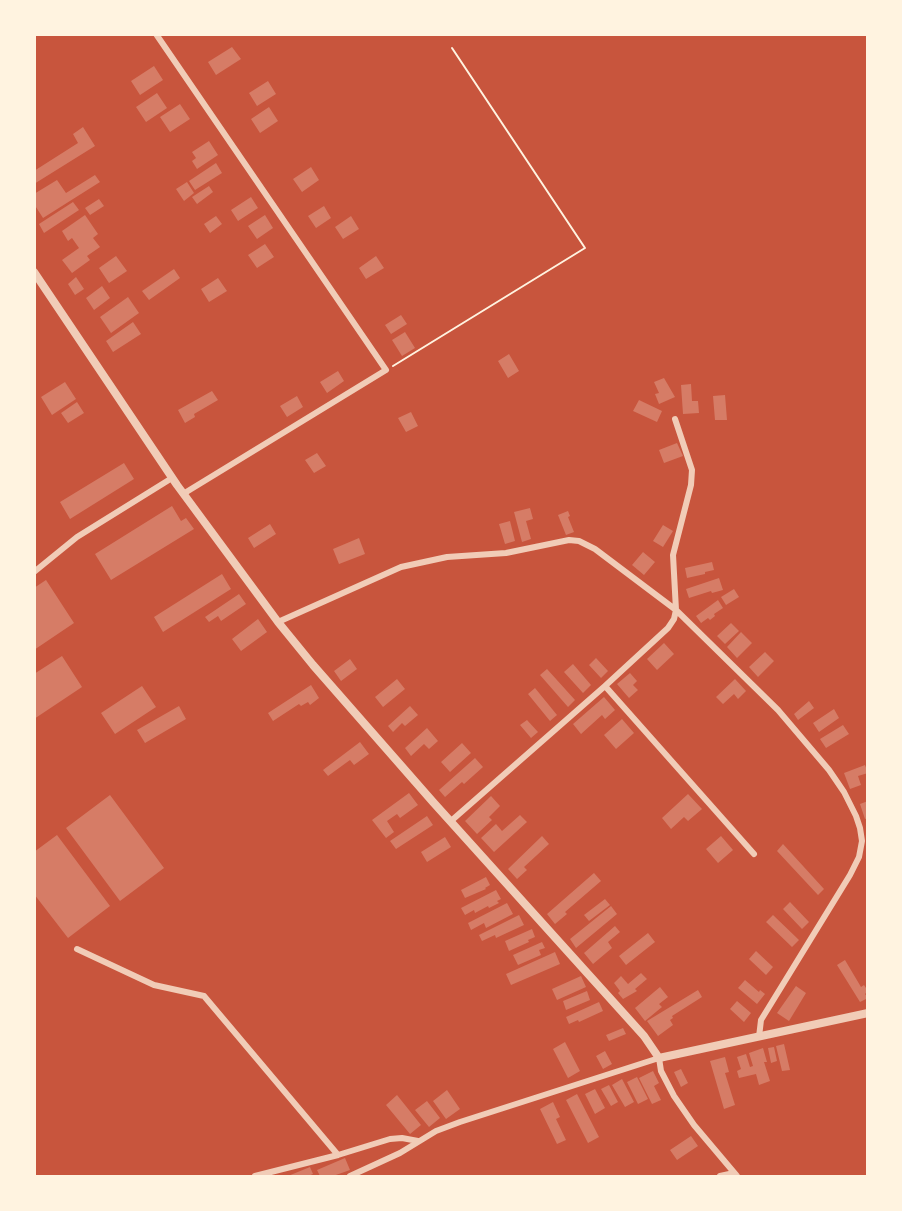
<!DOCTYPE html>
<style>
body{margin:0}
#map{position:relative;width:902px;height:1211px;overflow:hidden;background:#c8553d;font-family:"Nunito Sans",sans-serif}
canvas{display:block}
.frame{position:absolute;inset:0;border:36px solid #fff3e0;pointer-events:none}
</style>
<div id="map">
<canvas width="902" height="1211"></canvas>
<div class="frame"></div>
</div>
<script>
const g = document.querySelector('canvas').getContext('2d');
g.lineJoin = 'round';
function fill(path, color) {
  g.fillStyle = color;
  g.fill(path, 'evenodd');
}
function poly(rows) {
  const path = new Path2D();
  for (const r of rows) {
    path.moveTo(r[0], r[1]);
    for (let i = 2; i < r.length; i += 2) path.lineTo(r[i], r[i + 1]);
  }
  return path;
}
function stroke(path, color, width, dash) {
  g.strokeStyle = color;
  g.lineWidth = width;
  g.lineCap = dash ? 'butt' : 'round';
  g.setLineDash(dash || []);
  g.stroke(path);
}
fill(poly([
 [232,47,241,59,216,75,208,62],
 [154,66,163,80,140,95,131,81],
 [268,81,276,94,257,106,249,93],
 [157,93,167,108,146,122,136,107],
 [180,104,190,119,170,132,160,117],
 [269,107,278,121,260,133,251,119],
 [83,127,95,146,34,184,34,171,78,143,73,134],
 [209,141,218,155,197,169,192,161,196,158,192,152],
 [216,163,222,173,195,190,189,181],
 [311,167,319,180,302,192,293,179],
 [95,175,100,182,43,218,34,204,34,194,57,180,66,193],
 [187,182,194,193,184,201,176,189],
 [209,186,213,192,197,204,192,197],
 [251,197,258,208,238,221,231,210],
 [99,199,104,206,90,215,85,208],
 [73,202,79,210,44,233,39,224],
 [324,206,331,218,316,228,308,216],
 [85,215,98,234,93,238,100,247,87,256,90,260,72,273,62,260,79,248,72,238,68,241,62,231],
 [265,215,273,228,257,239,248,226],
 [216,216,222,224,210,233,204,224],
 [351,216,359,229,343,239,335,227],
 [265,244,274,257,257,268,248,255],
 [116,256,127,271,109,283,99,268],
 [376,256,384,268,366,279,359,268],
 [174,269,180,278,149,300,142,291],
 [76,277,84,289,75,295,68,284],
 [218,278,227,291,209,302,201,289],
 [102,286,110,298,94,310,86,298],
 [128,297,139,313,111,333,100,317],
 [401,315,407,324,391,334,385,325],
 [133,322,141,334,113,352,106,341],
 [405,332,415,348,402,356,392,340],
 [509,354,519,371,508,378,498,361],
 [338,371,344,381,327,393,320,382],
 [664,378,675,397,659,404,655,394,659,393,654,382],
 [65,382,76,399,52,415,41,397],
 [691,384,692,401,698,401,699,413,683,414,681,385],
 [212,391,218,400,194,414,195,417,185,423,178,410],
 [725,395,727,420,715,420,713,396],
 [297,396,303,407,287,417,280,406],
 [639,400,662,411,657,422,633,411],
 [77,402,84,413,68,423,61,413],
 [411,412,418,426,406,432,398,418],
 [677,443,683,456,664,463,659,450],
 [317,453,326,466,314,473,305,460],
 [124,463,134,479,70,519,60,502],
 [172,506,181,521,186,518,194,529,111,580,95,554],
 [530,508,533,519,526,521,531,539,522,542,514,512],
 [568,511,570,516,568,517,574,532,566,535,558,515],
 [510,521,515,541,505,544,499,524],
 [270,524,276,534,254,548,248,538],
 [663,525,673,531,663,547,653,541],
 [359,538,365,554,339,564,333,549],
 [643,552,655,562,644,575,632,565],
 [712,562,714,570,705,572,705,574,687,578,685,568],
 [222,574,231,589,163,632,154,617],
 [719,578,723,590,712,593,711,591,689,598,686,589],
 [46,580,74,623,34,650,34,588],
 [734,589,739,597,726,605,721,597],
 [239,594,246,604,221,621,218,616,209,622,205,617],
 [718,600,723,608,714,614,715,616,710,620,708,618,701,623,696,616],
 [258,619,267,632,241,651,232,639],
 [731,623,739,631,725,644,717,636],
 [741,632,752,643,737,658,727,647],
 [664,643,674,654,657,670,647,659],
 [765,652,774,661,758,677,749,667],
 [62,656,82,687,34,719,34,674],
 [596,658,608,671,601,678,589,665],
 [350,659,357,669,341,681,334,671],
 [573,664,591,685,583,693,564,672],
 [547,669,575,700,568,707,540,675],
 [630,673,637,681,633,685,638,690,629,698,617,684],
 [397,679,405,689,383,707,375,697],
 [735,679,746,691,738,699,734,694,723,704,716,697],
 [311,685,319,698,310,705,308,702,301,706,299,704,273,721,268,713],
 [142,686,156,707,115,734,101,713],
 [535,688,557,715,550,721,528,694],
 [604,697,615,710,605,719,602,715,581,734,573,724],
 [809,701,814,708,798,720,794,714],
 [179,706,186,719,145,743,137,730],
 [410,706,418,715,405,726,402,723,393,732,388,726],
 [834,709,839,718,819,732,813,723],
 [622,719,634,733,616,749,604,735],
 [527,720,538,732,531,738,520,725],
 [843,725,849,734,826,748,820,739],
 [427,728,438,741,429,749,424,744,411,756,405,748],
 [360,742,369,754,354,765,350,760,328,776,323,770],
 [462,743,471,753,450,772,441,762],
 [475,758,483,767,464,784,462,782,445,797,439,790],
 [865,765,868,773,858,776,861,785,850,789,844,773],
 [409,793,418,805,400,818,397,814,387,821,394,832,386,838,372,820],
 [688,794,702,809,688,821,684,817,671,829,662,818],
 [110,795,164,868,120,901,66,828],
 [491,796,500,806,489,817,492,820,477,834,465,821],
 [868,801,868,818,865,819,860,804],
 [520,815,527,822,494,852,481,838,496,824,502,831],
 [427,816,433,825,396,849,390,841],
 [57,835,110,906,68,938,34,894,34,852],
 [542,836,549,844,524,867,527,870,517,879,508,869],
 [721,836,733,850,718,863,706,849],
 [445,837,451,847,427,862,421,852],
 [783,844,824,889,818,895,777,851],
 [594,873,601,881,565,912,567,914,555,924,547,914],
 [486,877,490,885,485,888,486,889,465,898,461,890],
 [496,890,501,899,497,901,499,903,489,908,488,906,475,913,474,910,465,915,461,908],
 [605,899,610,905,589,921,584,915],
 [790,902,809,922,802,929,783,909],
 [507,903,513,914,486,928,484,923,471,930,468,923],
 [611,906,617,914,576,948,570,939],
 [519,915,524,925,496,938,495,935,482,941,479,935],
 [773,915,799,940,792,947,766,922],
 [615,926,620,932,608,942,612,948,593,964,584,953],
 [532,929,535,937,528,940,529,942,509,951,505,941],
 [648,933,655,942,626,965,619,956],
 [542,942,545,948,539,950,541,955,518,965,513,955],
 [756,951,773,967,766,975,749,959],
 [555,952,560,964,511,985,506,974],
 [845,960,861,987,864,985,868,991,865,994,868,998,860,1002,837,965],
 [641,973,647,979,635,989,637,991,623,999,618,993,620,991,614,983,621,976,628,984],
 [581,976,586,987,557,1000,552,989],
 [745,980,759,992,760,990,765,994,757,1004,738,988],
 [796,986,806,993,789,1021,777,1013],
 [660,987,668,997,659,1004,662,1007,645,1021,635,1008],
 [698,990,702,997,672,1016,673,1018,670,1020,673,1025,658,1036,647,1021],
 [587,991,590,1000,566,1010,563,1001],
 [737,1001,751,1013,744,1022,730,1009],
 [599,1002,603,1011,579,1022,578,1020,569,1024,566,1017],
 [623,1028,626,1034,609,1041,606,1035],
 [565,1042,580,1071,568,1078,553,1049],
 [784,1044,790,1070,782,1071,776,1046],
 [774,1047,777,1061,771,1063,768,1048],
 [763,1048,767,1062,764,1062,770,1081,759,1085,756,1074,739,1078,737,1071,741,1069,737,1057,746,1054,750,1067,753,1066,749,1053],
 [605,1051,612,1064,603,1069,596,1056],
 [725,1057,729,1072,725,1073,735,1105,724,1109,710,1061],
 [681,1069,688,1083,681,1087,674,1072],
 [653,1071,659,1083,654,1086,661,1100,652,1104,639,1078],
 [637,1077,648,1099,638,1104,627,1082],
 [622,1079,634,1102,625,1107,612,1085],
 [609,1085,618,1102,611,1106,601,1089],
 [595,1089,605,1108,595,1114,585,1094],
 [447,1090,460,1109,446,1119,433,1101],
 [577,1094,599,1137,588,1143,566,1100],
 [397,1095,421,1125,410,1134,386,1105],
 [427,1101,440,1118,429,1127,415,1110],
 [553,1102,560,1117,556,1119,566,1140,557,1144,540,1109],
 [691,1136,698,1146,677,1160,670,1150],
 [345,1158,350,1170,333,1176,320,1176,317,1170],
 [310,1167,313,1174,308,1176,288,1176]
]), '#d67c66');
stroke(poly([
 [393,366,585,248,452,48]
]), '#fff3e0', 2);
stroke(poly([
 [156,34,386,370,183,494],
 [34,572,77,537,172,478],
 [278,622,401,567,447,557,506,553,569,540,579,541,595,549,676,610,778,710,829,770,844,792,856,816,860,828,862,841,859,857,850,875,761,1020,759,1037],
 [605,686,754,854],
 [451,821,605,686,668,628,674,619,676,610,673,555,691,485,692,470,675,419],
 [77,949,154,985,204,996,338,1155],
 [255,1176,338,1155,390,1139,402,1138,418,1141],
 [350,1176,400,1153,436,1131,460,1122,659,1058,661,1071,674,1096,694,1125,737,1176],
 [720,1176,734,1173]
]), '#f1ccb7', 6);
stroke(poly([
 [34,272,177,485,278,622,313,665,433,802,644,1036,659,1058,868,1013]
]), '#f1ccb7', 8);
</script>
